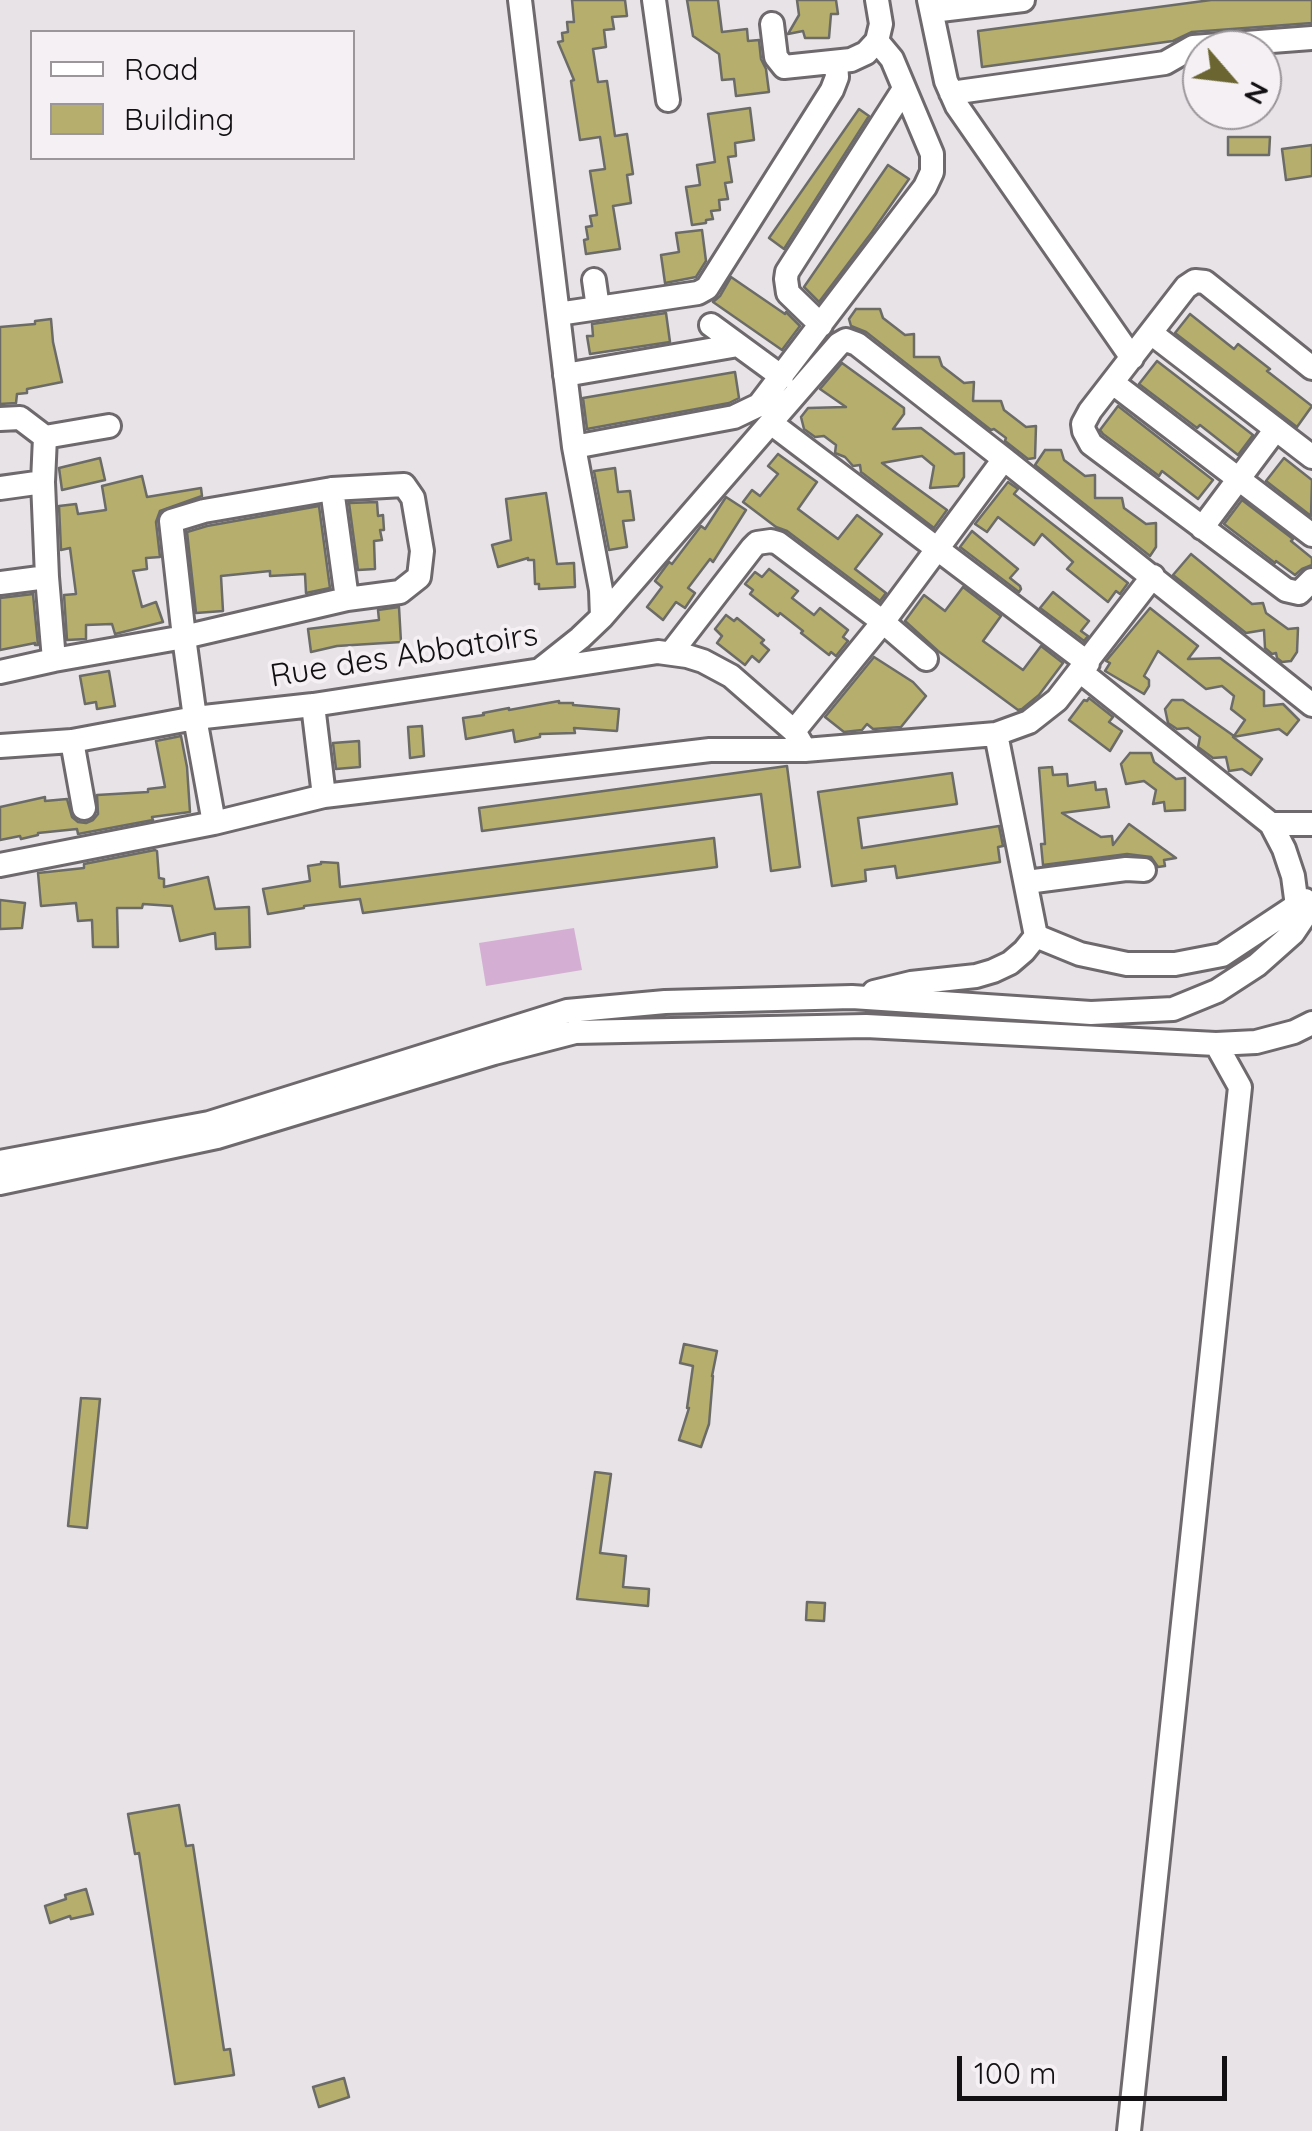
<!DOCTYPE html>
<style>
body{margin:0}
#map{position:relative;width:1312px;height:2131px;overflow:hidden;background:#e7e3e7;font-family:Quicksand,sans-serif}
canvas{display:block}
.legend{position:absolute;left:30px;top:30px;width:325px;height:130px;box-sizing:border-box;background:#f5f0f4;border:2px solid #9a969a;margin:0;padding:12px 18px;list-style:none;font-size:30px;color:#121012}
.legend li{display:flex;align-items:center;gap:20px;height:50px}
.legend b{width:50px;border:2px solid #9a969a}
.north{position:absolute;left:1182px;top:30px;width:100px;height:100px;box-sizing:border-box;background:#f5f0f4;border:2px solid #9a969a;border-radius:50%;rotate:118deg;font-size:28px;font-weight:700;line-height:40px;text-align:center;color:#121012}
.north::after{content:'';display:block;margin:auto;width:35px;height:45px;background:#6b6532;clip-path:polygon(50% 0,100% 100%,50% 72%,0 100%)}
.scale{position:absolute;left:957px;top:2056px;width:270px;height:45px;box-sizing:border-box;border:5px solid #121012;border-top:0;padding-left:12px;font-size:30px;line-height:35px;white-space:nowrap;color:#121012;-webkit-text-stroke:8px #f5f0f4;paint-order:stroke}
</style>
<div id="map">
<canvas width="1312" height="2131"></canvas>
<ul class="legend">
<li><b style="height:12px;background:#fff"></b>Road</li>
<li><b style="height:28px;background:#b5ae6c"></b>Building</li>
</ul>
<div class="north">N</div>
<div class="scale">100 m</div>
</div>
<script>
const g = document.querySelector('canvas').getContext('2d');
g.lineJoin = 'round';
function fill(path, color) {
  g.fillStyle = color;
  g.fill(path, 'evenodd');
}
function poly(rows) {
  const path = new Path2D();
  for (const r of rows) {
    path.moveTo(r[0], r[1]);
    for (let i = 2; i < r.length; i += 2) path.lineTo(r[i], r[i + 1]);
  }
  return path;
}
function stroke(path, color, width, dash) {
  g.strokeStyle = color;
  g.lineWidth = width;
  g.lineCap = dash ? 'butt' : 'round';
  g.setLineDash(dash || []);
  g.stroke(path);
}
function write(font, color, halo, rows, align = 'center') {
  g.font = font + ' Quicksand,sans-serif';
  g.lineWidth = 8;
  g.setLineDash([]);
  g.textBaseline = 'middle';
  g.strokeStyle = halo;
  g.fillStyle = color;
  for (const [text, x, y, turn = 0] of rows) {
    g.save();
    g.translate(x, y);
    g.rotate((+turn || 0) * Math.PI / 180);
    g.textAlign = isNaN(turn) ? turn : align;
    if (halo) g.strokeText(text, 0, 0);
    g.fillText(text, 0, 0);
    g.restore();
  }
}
fill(poly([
 [574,928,582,970,486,986,479,943]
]), '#d4afd3');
const building = poly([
 [572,0,625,0,627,16,612,17,614,29,604,30,606,47,593,49,598,82,607,81,615,136,627,134,633,174,627,175,631,203,613,206,620,249,586,254,584,240,588,239,586,227,592,226,590,216,597,215,590,171,605,169,600,137,580,140,571,81,574,80,558,42,563,41,562,33,568,32,567,22,574,22,572,0],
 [687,0,718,0,722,32,747,29,748,41,759,40,761,59,766,69,769,92,736,96,734,79,722,80,719,54,693,36,687,0],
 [797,0,836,0,838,14,831,14,829,38,805,38,803,31,788,34,799,15,797,0],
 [1211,0,1312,0,1312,23,1192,32,1173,41,982,67,978,31,1211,0],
 [750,108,754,140,735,143,736,156,728,157,732,182,725,183,728,199,719,200,720,210,711,211,713,219,706,220,706,223,692,225,686,187,700,185,697,165,715,162,708,114,750,108],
 [859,109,869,116,784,249,769,238,859,109],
 [1228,137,1270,137,1269,155,1228,155,1228,137],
 [1312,145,1312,176,1286,180,1282,149,1312,145],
 [888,165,909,179,872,232,819,302,804,287,888,165],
 [702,230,706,261,696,277,665,283,661,255,679,252,676,233,702,230],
 [731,277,785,314,786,312,800,326,782,350,713,302,720,296,731,277],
 [856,309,880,309,883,318,905,335,914,334,914,357,939,357,942,366,964,383,974,382,973,401,1001,401,1004,410,1026,427,1036,426,1035,458,1028,459,1005,441,1006,438,994,429,991,430,866,332,851,326,849,319,856,309],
 [666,313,670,342,590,354,587,336,593,336,592,324,666,313],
 [1190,314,1234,349,1238,344,1270,369,1267,371,1312,406,1297,427,1175,333,1190,314],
 [51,319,53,342,62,382,27,389,27,393,17,394,16,403,0,404,0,327,35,324,35,321,51,319],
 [1157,361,1253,435,1238,455,1200,425,1197,428,1139,384,1157,361],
 [842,363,904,408,904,414,893,429,921,428,955,454,964,453,964,477,958,486,930,488,934,466,922,456,882,463,947,510,934,528,861,472,860,465,853,466,845,457,835,453,836,445,824,436,815,437,804,429,801,417,808,408,846,407,820,389,842,363],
 [735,372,739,398,729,403,587,429,583,398,735,372],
 [1118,406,1213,480,1198,499,1162,471,1159,476,1103,434,1100,430,1118,406],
 [1045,450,1061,450,1064,460,1085,476,1095,475,1095,498,1122,498,1124,508,1146,524,1156,523,1156,547,1150,556,1035,465,1045,450],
 [778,454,817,482,798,509,838,539,857,515,882,534,855,569,886,593,880,601,787,531,776,527,743,502,752,490,760,496,778,474,768,466,778,454],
 [100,458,105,480,62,490,59,468,100,458],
 [1284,458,1312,480,1311,516,1266,481,1284,458],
 [615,468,618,492,630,491,634,520,623,521,627,547,609,550,594,471,615,468],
 [142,476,147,497,201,488,202,496,160,511,156,522,160,557,146,558,147,569,133,571,142,607,156,602,163,622,115,634,112,624,86,625,86,639,67,640,64,595,76,594,70,548,61,550,59,506,76,504,78,514,106,510,102,486,142,476],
 [1008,482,1018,489,1014,494,1128,583,1120,594,1116,591,1108,602,1067,569,1073,562,1042,534,1034,545,998,517,987,532,975,524,1008,482],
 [546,493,557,564,574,563,575,587,539,589,539,584,535,584,534,560,528,560,528,558,498,567,492,545,511,540,506,499,546,493],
 [726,497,746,510,713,562,710,559,688,588,695,593,685,608,676,602,663,620,647,607,662,587,655,581,669,562,672,564,701,526,705,529,726,497],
 [1242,500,1293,539,1291,541,1312,558,1312,565,1302,569,1295,575,1276,561,1275,563,1224,524,1242,500],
 [377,502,378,516,383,515,384,530,380,530,382,540,374,541,375,569,358,570,349,503,377,502],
 [319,506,330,588,306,593,305,574,270,576,270,571,221,576,223,611,196,613,187,532,207,526,319,506],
 [972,531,1018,569,1010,578,1020,586,1021,589,1019,592,960,547,972,531],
 [1191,554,1252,604,1263,603,1266,613,1288,629,1298,628,1297,652,1291,661,1282,662,1277,658,1276,653,1272,654,1265,648,1264,630,1246,633,1173,575,1191,554],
 [769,569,798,591,792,598,814,615,820,608,848,630,843,637,848,641,836,656,831,652,829,655,801,633,803,631,780,613,778,616,750,594,753,590,745,584,755,572,762,577,769,569],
 [963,587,1001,616,983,641,1023,670,1041,646,1063,663,1039,695,1022,709,1018,710,938,651,905,621,924,595,945,611,963,587],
 [1053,592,1089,621,1081,631,1088,636,1084,641,1040,608,1053,592],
 [33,594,38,645,35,645,35,643,0,650,0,598,33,594],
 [399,607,401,642,337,646,311,652,308,629,379,620,378,610,399,607],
 [1150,608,1198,646,1188,659,1220,658,1264,691,1264,706,1283,704,1299,720,1287,735,1279,729,1233,737,1262,759,1251,775,1242,769,1229,771,1226,757,1213,758,1198,747,1200,737,1188,728,1177,729,1168,723,1165,709,1172,700,1183,700,1234,736,1245,720,1231,709,1234,696,1222,686,1206,689,1158,651,1144,676,1149,680,1149,686,1144,694,1105,671,1110,663,1106,661,1150,608],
 [726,615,734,621,737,618,764,640,761,643,769,650,759,662,752,656,745,665,717,643,722,636,715,629,726,615],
 [874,657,913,682,926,696,901,727,873,729,867,724,862,730,844,732,825,717,874,657],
 [109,671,115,706,97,709,96,702,85,704,80,676,109,671],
 [1089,698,1113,717,1109,722,1122,731,1110,751,1069,720,1084,700,1087,701,1089,698],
 [559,701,559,703,573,703,573,705,619,709,617,731,574,728,575,733,540,734,540,737,515,742,513,730,466,739,463,718,484,715,483,713,509,708,509,710,559,701],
 [422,726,424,756,410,758,408,727,422,726],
 [181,736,187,767,190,812,152,817,153,820,78,834,77,829,38,833,38,835,21,839,20,836,0,840,0,807,45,797,45,801,67,799,72,817,78,822,86,823,93,820,98,814,97,795,148,792,148,789,165,787,156,741,181,736],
 [359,741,360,767,336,769,333,743,359,741],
 [1130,753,1151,753,1154,762,1176,779,1185,778,1185,810,1165,811,1164,802,1153,804,1156,790,1144,781,1126,784,1121,764,1130,753],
 [787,766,800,867,771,871,761,794,482,831,479,808,787,766],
 [1052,767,1053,775,1067,774,1068,786,1095,782,1096,790,1106,789,1109,807,1062,813,1101,837,1112,836,1113,845,1129,824,1176,858,1164,860,1165,866,1158,867,1151,857,1127,854,1043,865,1041,844,1045,844,1039,768,1052,767],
 [952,773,957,804,858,818,862,848,999,826,1003,846,998,847,1000,862,897,878,895,866,865,870,866,881,832,886,818,792,952,773],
 [714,838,717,867,363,913,360,899,304,906,304,908,268,914,263,889,310,881,308,866,321,864,321,862,338,863,340,887,714,838],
 [155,850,157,851,159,878,164,879,164,887,208,877,215,909,249,907,250,947,216,949,215,933,180,941,172,906,143,904,142,908,117,908,118,947,93,947,92,920,78,921,76,903,41,906,38,873,84,868,84,864,155,850],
 [0,900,25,903,22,928,0,929,0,900],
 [684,1344,717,1351,712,1376,713,1376,709,1424,701,1447,679,1440,689,1408,687,1408,693,1366,680,1363,684,1344],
 [81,1398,100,1399,87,1528,68,1526,81,1398],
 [595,1472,611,1474,600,1553,626,1556,623,1587,649,1589,648,1606,577,1599,595,1472],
 [807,1602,825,1603,824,1621,806,1620,807,1602],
 [179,1805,186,1846,193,1845,224,2050,230,2049,234,2075,175,2084,139,1853,135,1854,128,1814,179,1805],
 [86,1889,93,1914,71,1919,70,1916,50,1923,45,1906,66,1899,65,1895,86,1889],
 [344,2078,349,2097,319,2107,313,2087,344,2078]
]);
fill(building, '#b5ae6c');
stroke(building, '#6c6b67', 2.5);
const minor = poly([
 [520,0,574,447,601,590,602,617],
 [654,0,668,100],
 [929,0,946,81,957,106,1132,358],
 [932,11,1023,0],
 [772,24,776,57,784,67,851,60,866,53,877,41,881,24,877,0],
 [951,93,1165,63,1193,47,1312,38],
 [594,280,598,308],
 [558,314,698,293,707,288,832,90,837,77,836,62],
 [711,325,782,377],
 [821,325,788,293,786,279,787,272,904,89],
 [1151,333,1312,457],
 [1312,368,1210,286,1205,282,1195,281,1186,287,1090,411,1083,424,1084,431,1091,444,1286,590,1299,593,1312,580],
 [565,375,738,345],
 [1113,383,1312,535],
 [0,419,20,418,45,437],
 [771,423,1088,663],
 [574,447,734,417,759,405,925,187,932,172,932,154,892,59,877,41],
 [43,482,47,577,54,660],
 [0,488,43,482,45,437,109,426],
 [332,489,347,599],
 [1202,528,1276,429],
 [0,583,47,577],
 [671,653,752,548,757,543,771,541,778,543,883,622,926,659],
 [541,669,580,638,602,617,839,344,846,340,857,344,1004,459,1312,705],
 [0,672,54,660,184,637,347,599,400,592,419,577,422,551,413,498,404,485,332,489,204,511,171,521,184,637,195,718,214,823],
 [1081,672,1271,824,1284,849,1293,876,1297,906,1294,930],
 [313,705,324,796],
 [794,731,883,622,1004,459],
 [72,741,84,808],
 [0,746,72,741,195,718,313,705,658,652,687,656,703,661,731,676,794,731,805,750],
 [1271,824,1312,824],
 [0,865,214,823,324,796,710,750,805,750,996,734,1029,722,1057,700,1153,576],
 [1027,882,1126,869,1144,870],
 [1036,936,1080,954,1127,964,1175,964,1222,955,1305,900],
 [874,992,911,983,976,976,993,971,1010,963,1024,951,1036,936,996,734],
 [0,1162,209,1123,567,1011,665,1002,852,997,1091,1013,1173,1009,1217,991,1257,965,1293,933,1312,905],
 [0,1183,217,1137,494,1053,575,1032,866,1026,1216,1044,1256,1042,1294,1032,1312,1023],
 [1129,2131,1240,1087,1216,1044]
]);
stroke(minor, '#6d696c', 28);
stroke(minor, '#fff', 22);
write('32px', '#121012', '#f5f0f4', [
 ["Rue des Abbatoirs",404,656,-9]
]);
</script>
